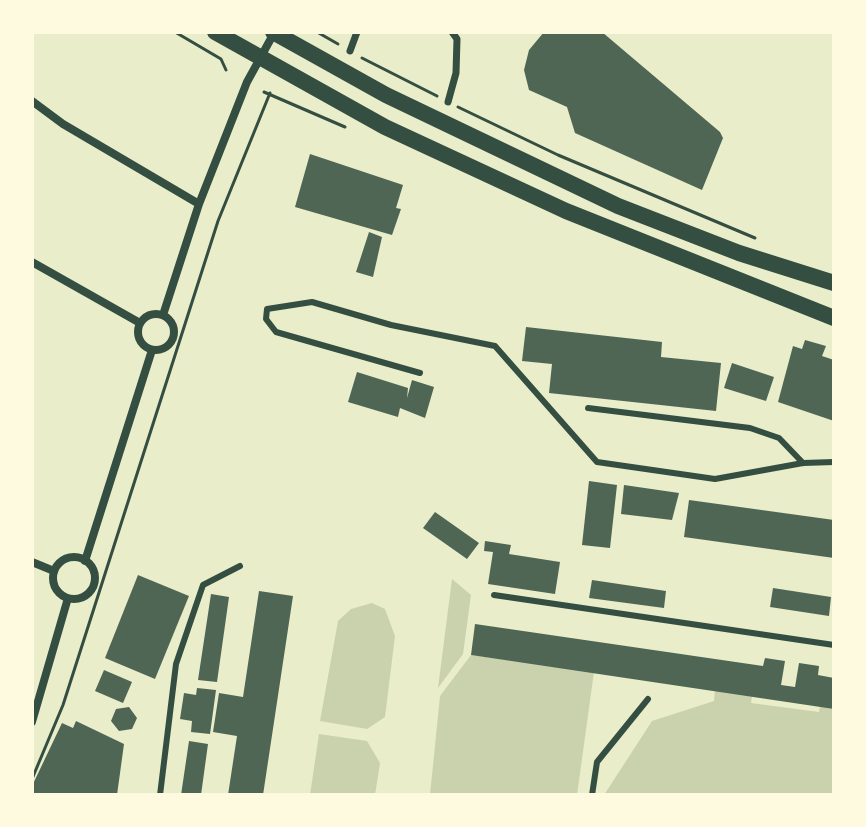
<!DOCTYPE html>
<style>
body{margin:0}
#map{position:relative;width:866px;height:827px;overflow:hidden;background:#e9edc9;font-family:"DejaVu Sans",sans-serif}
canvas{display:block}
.frame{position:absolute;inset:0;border:34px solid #fefae0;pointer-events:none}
</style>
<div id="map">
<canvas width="866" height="827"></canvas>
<div class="frame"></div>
</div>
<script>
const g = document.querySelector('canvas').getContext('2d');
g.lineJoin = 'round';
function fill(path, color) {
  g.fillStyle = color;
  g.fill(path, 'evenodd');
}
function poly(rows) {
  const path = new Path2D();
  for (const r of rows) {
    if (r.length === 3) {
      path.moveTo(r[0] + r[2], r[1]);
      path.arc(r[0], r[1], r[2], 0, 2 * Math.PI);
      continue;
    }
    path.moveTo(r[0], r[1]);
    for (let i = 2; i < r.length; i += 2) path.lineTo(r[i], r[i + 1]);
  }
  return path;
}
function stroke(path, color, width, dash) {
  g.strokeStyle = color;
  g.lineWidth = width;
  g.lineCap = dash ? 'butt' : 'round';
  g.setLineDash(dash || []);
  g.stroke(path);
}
fill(poly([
 [452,579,471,595,463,654,438,688],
 [372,603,385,609,395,636,385,717,367,729,320,721,338,621,351,609],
 [471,655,594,672,577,795,430,795,440,696],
 [715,689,752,696,751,703,819,712,820,706,834,709,834,795,604,795,652,721,714,701],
 [319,734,367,741,380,763,375,795,310,795]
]), '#cad2ad');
fill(poly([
 [544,32,602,32,720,132,723,138,702,190,575,133,567,107,529,90,524,70,529,50],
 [310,154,403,185,396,208,401,209,392,235,295,207],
 [369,232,382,237,373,277,356,272],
 [526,327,662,342,661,357,721,363,716,411,549,393,552,364,522,361],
 [805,340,826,346,822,356,834,360,834,421,778,402,793,346,802,349],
 [732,363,774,377,766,401,724,388],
 [357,372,408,388,407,398,412,380,434,387,425,418,400,408,398,417,348,402],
 [589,481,617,485,610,548,582,545],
 [624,485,679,493,672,520,621,514],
 [689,500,834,520,834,558,684,537],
 [435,512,479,543,467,559,423,528],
 [485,541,511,545,509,554,560,562,555,594,488,584,493,552,484,551],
 [138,575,189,596,155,679,105,658],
 [592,580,666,591,664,608,589,598],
 [773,588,831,597,829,616,770,607],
 [259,591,293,596,263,795,228,795,237,736,213,732,219,693,243,697],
 [211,594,229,597,217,682,198,680],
 [475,624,763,666,765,658,785,661,781,685,795,687,799,663,819,666,818,675,834,678,834,709,471,655],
 [104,670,132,682,123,703,95,691],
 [197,688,216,690,210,734,191,732,192,721,180,719,184,693,196,695],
 [129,707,137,718,132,729,119,731,111,721,116,709],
 [76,721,124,744,117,795,32,795,32,786,62,723,73,728],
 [189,741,208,744,201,795,181,795]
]), '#4f6655');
stroke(poly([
 [175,32,221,59,226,70],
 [317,32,338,44],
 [362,58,437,96],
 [264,92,345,127],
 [458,107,558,155,755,238],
 [32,779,63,705,218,221,270,93]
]), '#344e41', 3);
stroke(poly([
 [420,373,276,332,266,319,267,309,312,302,391,325,495,346,597,462,715,479,803,463,834,462],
 [588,408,750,428,779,438,803,463],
 [494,595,834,645],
 [160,795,176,664,203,585,240,566],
 [592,795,597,762,648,699]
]), '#344e41', 6);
stroke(poly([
 [350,51,357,32],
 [448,102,456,73,457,39,452,32]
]), '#344e41', 7);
stroke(poly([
 [32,101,63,124,199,204],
 [32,262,140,323],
 [156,332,18],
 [163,315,199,204,247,82,274,33],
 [74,578,21],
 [85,561,152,350],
 [32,562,54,571],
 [32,722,68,598]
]), '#344e41', 8);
stroke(poly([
 [215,32,385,127,566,211,834,318],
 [273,32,386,95,618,206,739,253,834,283]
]), '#344e41', 16);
</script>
